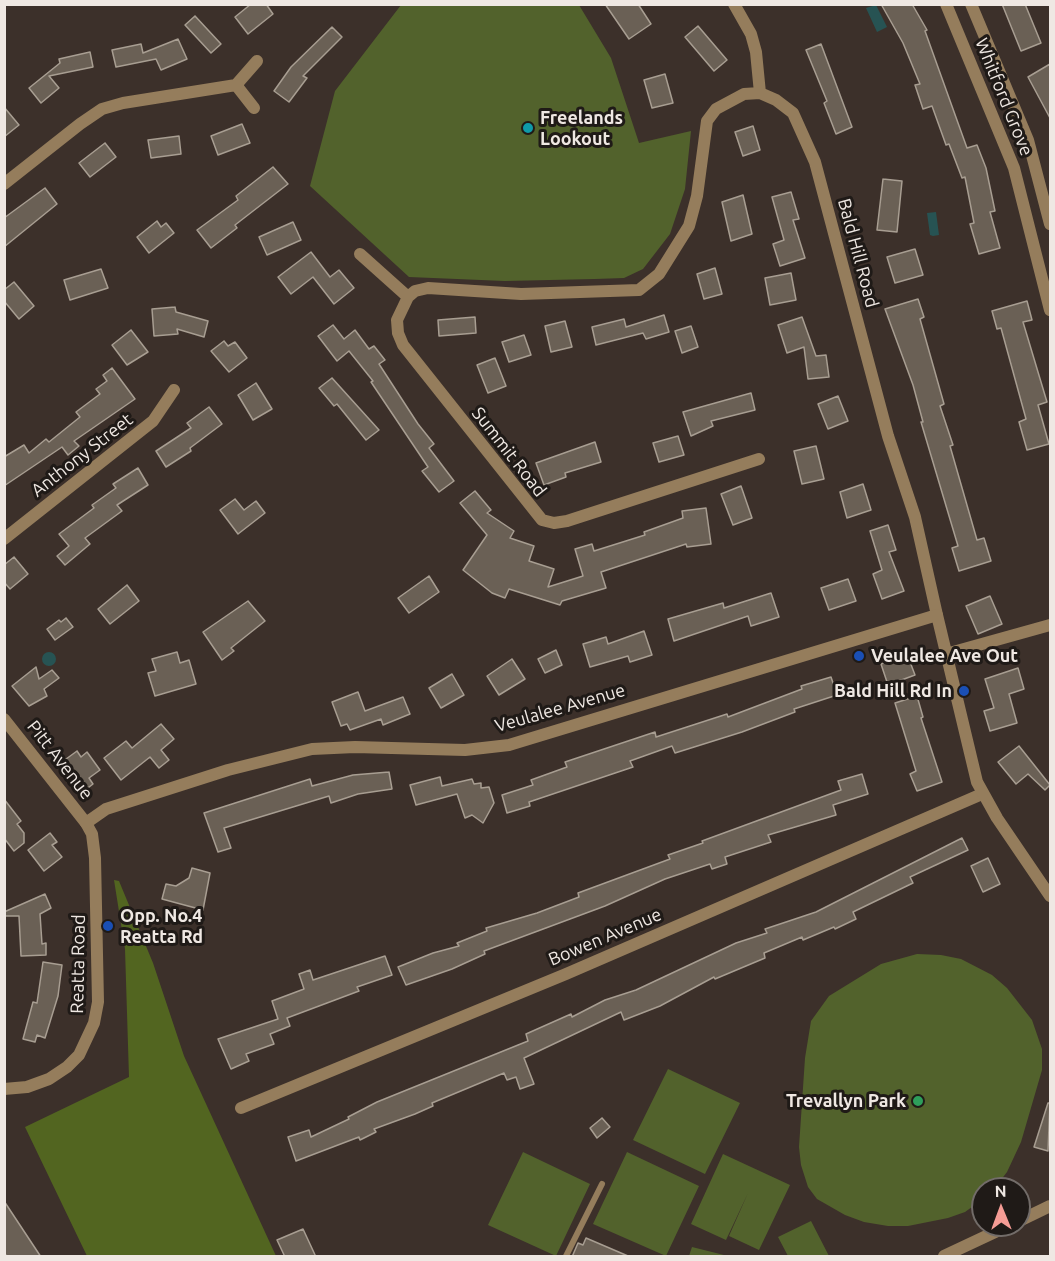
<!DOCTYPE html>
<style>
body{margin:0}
#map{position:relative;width:1055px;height:1261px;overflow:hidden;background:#3c302a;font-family:Ubuntu,sans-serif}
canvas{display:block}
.frame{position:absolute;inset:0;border:6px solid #efe8e3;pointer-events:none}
.north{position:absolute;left:971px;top:1177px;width:60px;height:60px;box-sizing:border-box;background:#1f1a17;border:2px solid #726c69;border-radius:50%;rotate:359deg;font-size:16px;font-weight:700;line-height:24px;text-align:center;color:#efe8e3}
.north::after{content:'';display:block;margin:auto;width:21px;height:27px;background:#f59c95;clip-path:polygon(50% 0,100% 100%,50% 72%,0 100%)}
</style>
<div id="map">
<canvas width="1055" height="1261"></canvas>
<div class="frame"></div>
<div class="north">N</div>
</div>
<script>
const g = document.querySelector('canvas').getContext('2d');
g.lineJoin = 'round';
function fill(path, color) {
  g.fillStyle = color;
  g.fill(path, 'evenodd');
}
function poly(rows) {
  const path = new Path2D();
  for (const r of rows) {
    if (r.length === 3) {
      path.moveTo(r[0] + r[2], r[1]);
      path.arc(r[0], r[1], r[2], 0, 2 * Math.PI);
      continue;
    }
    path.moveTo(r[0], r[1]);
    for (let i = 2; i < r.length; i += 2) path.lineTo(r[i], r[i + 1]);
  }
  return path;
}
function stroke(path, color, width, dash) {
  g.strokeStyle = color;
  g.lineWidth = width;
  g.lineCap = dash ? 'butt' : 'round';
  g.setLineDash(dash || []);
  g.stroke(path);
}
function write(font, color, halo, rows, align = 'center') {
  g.font = font + ' Ubuntu,sans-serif';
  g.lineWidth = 6;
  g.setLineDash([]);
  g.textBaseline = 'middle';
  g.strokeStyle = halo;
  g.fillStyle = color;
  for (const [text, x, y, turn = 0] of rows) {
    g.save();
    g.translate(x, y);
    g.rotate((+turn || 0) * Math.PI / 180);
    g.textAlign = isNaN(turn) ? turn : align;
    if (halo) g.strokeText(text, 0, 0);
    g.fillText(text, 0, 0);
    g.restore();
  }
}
fill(poly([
 [401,5,579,5,611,58,639,143,691,131,685,189,670,234,643,269,624,278,595,279,505,281,409,277,310,186,335,91],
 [917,954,941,955,961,959,992,975,1007,988,1032,1020,1042,1049,1042,1070,1021,1142,1007,1172,994,1189,983,1189,983,1199,965,1212,948,1218,908,1226,888,1226,864,1222,845,1215,817,1199,808,1187,801,1165,799,1147,805,1058,811,1021,829,996,881,964],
 [668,1069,740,1103,705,1174,633,1140],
 [523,1152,590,1184,556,1256,488,1225],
 [627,1152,699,1186,666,1256,593,1224],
 [723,1154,790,1185,759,1250,729,1236,748,1193,726,1240,691,1224],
 [811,1221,829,1256,788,1256,778,1237],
 [692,1247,728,1256,689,1256]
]), '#52622c');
fill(poly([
 [114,880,119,881,153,963,184,1056,276,1256,87,1256,25,1127,129,1077,125,949]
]), '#526520');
fill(poly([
 [876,5,887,27,877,32,866,8],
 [936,212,939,235,933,236,930,235,927,213],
 [49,659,7]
]), '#275353');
const building = poly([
 [251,4,266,4,273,14,248,34,235,17,251,4],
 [605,4,638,4,651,24,629,39,605,4],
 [881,4,912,4,927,30,925,31,967,148,977,145,986,168,995,211,990,212,1000,248,979,254,970,224,974,223,965,177,962,178,949,144,946,145,932,106,923,109,915,85,920,84,903,43,881,4],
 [1002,4,1025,4,1041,43,1021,51,1002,4],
 [195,16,221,44,211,53,185,25,195,16],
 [698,26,727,60,714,71,685,37,698,26],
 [332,27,342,37,303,76,307,78,289,102,274,91,291,67,332,27],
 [178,39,187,59,161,70,156,59,116,67,112,50,141,44,143,53,178,39],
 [821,44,852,127,836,134,824,103,827,101,806,50,821,44],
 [90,52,93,67,49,76,59,88,41,103,29,88,60,63,59,59,90,52],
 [1050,64,1050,118,1028,77,1050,64],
 [665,74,673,103,652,108,644,80,665,74],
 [4,107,19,125,4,137,4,107],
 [242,124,250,143,218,155,211,136,242,124],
 [753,126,760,150,743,156,735,132,753,126],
 [179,136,181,154,151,158,148,140,179,136],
 [105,143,116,157,90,177,79,163,105,143],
 [273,167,288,184,235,225,237,228,211,248,197,230,238,200,236,196,273,167],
 [883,179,902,181,897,232,877,230,883,179],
 [45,188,57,204,4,247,4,218,45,188],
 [791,192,799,219,793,220,805,258,780,266,773,244,784,240,772,197,791,192],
 [743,195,752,234,731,241,722,202,743,195],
 [157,221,161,227,166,223,174,233,149,253,137,237,157,221],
 [293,222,301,240,267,255,259,237,293,222],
 [915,249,923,275,895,283,887,257,915,249],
 [311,252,330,277,339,270,354,288,334,304,313,277,291,294,278,277,311,252],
 [715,268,722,294,704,299,697,274,715,268],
 [101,269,108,288,70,300,64,280,101,269],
 [791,273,796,300,770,305,765,278,791,273],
 [14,282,34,306,19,319,4,301,4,290,14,282],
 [918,299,924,317,920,319,944,404,940,406,953,445,950,446,977,540,984,538,991,561,959,571,952,548,958,546,921,422,923,422,913,385,885,309,918,299],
 [1027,301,1032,320,1023,322,1047,402,1038,405,1049,444,1027,450,1019,422,1026,419,1001,328,997,329,992,311,1027,301],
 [175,307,176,312,208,321,204,337,177,329,178,334,154,336,152,309,175,307],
 [664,315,669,332,646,339,643,333,596,345,592,327,624,319,626,327,664,315],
 [475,317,476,333,439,336,438,320,475,317],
 [802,317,816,356,826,355,829,377,808,379,804,347,787,353,778,325,802,317],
 [565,321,572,347,551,352,545,326,565,321],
 [333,325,344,339,355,330,369,349,374,346,385,360,379,364,418,424,434,444,429,448,454,481,439,492,422,471,428,467,371,382,373,381,349,351,337,361,318,336,333,325],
 [691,326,698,347,682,353,675,331,691,326],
 [131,330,148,352,127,365,112,345,131,330],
 [524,335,531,355,509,362,502,342,524,335],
 [224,341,228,346,235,342,247,358,229,372,211,351,224,341],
 [495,358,506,386,488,393,477,365,495,358],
 [112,368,135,399,74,441,79,446,68,455,62,447,4,486,4,457,24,445,29,453,46,439,49,442,80,417,76,412,100,394,96,389,107,381,103,375,112,368],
 [332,378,379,430,366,440,337,404,334,406,319,388,332,378],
 [256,383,272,409,253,420,238,395,256,383],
 [751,393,755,410,711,421,713,426,691,436,683,412,751,393],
 [838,396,848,421,828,429,818,404,838,396],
 [209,407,222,424,190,448,191,451,166,467,156,451,191,428,187,423,209,407],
 [678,436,684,455,659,462,653,443,678,436],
 [595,442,601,462,565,473,566,477,544,485,536,463,595,442],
 [816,446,824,479,802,484,794,451,816,446],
 [138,468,148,485,117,505,122,511,85,538,90,544,65,565,57,556,69,546,59,534,94,508,92,505,116,488,113,484,138,468],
 [863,484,871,510,847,518,840,492,863,484],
 [741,486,752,518,733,525,721,494,741,486],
 [475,491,491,510,487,513,514,531,510,538,534,546,529,561,554,569,548,587,583,576,575,549,592,544,594,551,645,535,644,532,683,518,682,511,706,508,711,544,687,547,686,544,601,572,606,588,562,601,560,605,509,589,505,598,492,593,463,570,487,535,460,503,475,491],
 [235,499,244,510,256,501,265,513,238,534,220,510,235,499],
 [888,525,896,550,889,552,904,591,882,599,873,574,882,570,870,531,888,525],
 [14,557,28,574,10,589,4,582,4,565,14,557],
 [429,576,439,592,409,613,398,598,429,576],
 [848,579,856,601,829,610,821,588,848,579],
 [127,585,139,601,110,624,98,609,127,585],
 [771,593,779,617,751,626,748,616,674,641,668,619,723,603,724,608,771,593],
 [990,596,1002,624,978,634,966,606,990,596],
 [248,601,265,621,231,648,234,651,222,660,203,632,248,601],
 [66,618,73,627,55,640,47,629,59,620,61,622,66,618],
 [644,631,652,655,630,662,628,656,590,667,583,644,606,637,608,644,644,631],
 [556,650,562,665,545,673,538,659,556,650],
 [177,652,180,663,189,660,196,684,155,696,148,673,156,671,152,659,177,652],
 [907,654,915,675,888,685,881,664,907,654],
 [512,659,525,679,499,695,487,676,512,659],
 [36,667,39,679,52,670,59,678,44,689,47,696,29,706,12,686,36,667],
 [1018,668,1024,689,1009,694,1017,723,990,731,984,711,994,708,985,679,1018,668],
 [452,674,464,695,441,708,429,688,452,674],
 [831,677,837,695,794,709,795,712,742,732,675,753,672,746,630,761,633,767,529,802,530,806,507,813,502,795,533,785,531,780,567,767,565,762,655,732,656,737,727,714,728,717,802,689,801,686,831,677],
 [358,692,365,711,403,697,410,714,383,725,381,719,350,730,347,724,341,726,332,702,358,692],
 [917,696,923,717,921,718,942,782,917,791,910,774,916,771,895,703,917,696],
 [161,724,174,739,161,750,169,760,159,768,150,757,121,780,104,758,126,741,132,748,161,724],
 [1019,746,1050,785,1045,790,1028,774,1016,784,998,762,1019,746],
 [77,751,81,757,87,752,100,770,89,778,93,784,84,791,62,762,77,751],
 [389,772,392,789,358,794,331,803,329,796,224,828,231,848,218,852,204,813,310,779,312,786,353,775,389,772],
 [862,774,868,794,833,805,836,815,768,835,771,842,725,857,727,864,712,869,710,864,665,879,605,906,484,951,485,954,452,969,406,985,398,967,433,953,459,946,457,943,487,931,486,928,537,913,579,897,578,893,670,859,668,855,703,843,702,841,841,790,838,781,862,774],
 [440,777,442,786,472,779,474,784,481,783,481,788,489,787,494,803,483,823,472,815,465,818,457,794,416,805,410,785,440,777],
 [4,799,21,821,17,824,24,833,24,843,14,851,4,838,4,799],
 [50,833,57,842,52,845,62,857,44,871,28,850,50,833],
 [962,838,968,850,910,877,913,883,853,912,856,919,835,929,834,927,803,940,802,937,764,953,765,958,715,979,714,977,660,1006,624,1020,621,1012,524,1058,534,1084,520,1089,516,1077,507,1080,504,1073,432,1103,433,1106,415,1114,374,1129,376,1132,360,1140,359,1137,296,1161,288,1137,309,1130,311,1137,349,1119,348,1117,377,1102,528,1041,526,1034,571,1014,572,1017,605,1000,636,990,736,943,767,933,765,929,816,912,962,838],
 [988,858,1000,884,983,892,971,866,988,858],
 [192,868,210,873,203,910,162,899,166,884,176,886,189,878,192,868],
 [45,894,51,908,40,914,42,944,46,943,46,955,21,956,19,916,4,916,4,912,45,894],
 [385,956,392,975,357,987,359,991,287,1018,290,1026,270,1034,274,1044,246,1054,249,1061,231,1069,218,1039,278,1019,272,1001,304,989,299,974,310,970,313,980,385,956],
 [43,962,62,965,58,996,45,1038,37,1035,35,1042,23,1039,33,1002,37,1003,43,962],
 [1048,1103,1050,1103,1048,1151,1034,1147,1048,1103],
 [602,1118,610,1127,597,1138,590,1128,602,1118],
 [4,1201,41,1257,7,1257,4,1252,4,1201],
 [303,1229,316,1257,285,1257,277,1240,303,1229],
 [586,1238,628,1256,628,1257,572,1257,578,1243,583,1245,586,1238]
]);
fill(building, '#6a6055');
stroke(building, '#a89e92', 1.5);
stroke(poly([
 [566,1256,602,1184]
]), '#957d5c', 6);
stroke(poly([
 [734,4,751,34,756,52,760,93],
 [946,4,1014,168,1050,310],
 [971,4,1028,140,1050,224],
 [236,85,257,61],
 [4,184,80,124,102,109,123,103,236,85,254,108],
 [360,254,408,297,397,320,398,333,403,345,542,520,554,523,567,521,759,459],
 [408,297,415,291,428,288,521,294,639,290,659,274,689,226,697,196,707,121,716,109,744,94,760,93,776,100,793,113,815,162,888,436,915,517,937,615],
 [4,539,153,421,174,390],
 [946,654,1050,625],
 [4,1089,27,1087,49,1079,67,1067,79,1055,94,1023,98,1002,95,858,92,834,86,823],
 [241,1108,566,974,982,794],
 [1019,1221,1050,1206],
 [944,1256,1010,1225]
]), '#957d5c', 12);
stroke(poly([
 [4,719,86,823,106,809,228,770,312,749,355,747,465,750,509,745,937,615,977,782,997,818,1050,896]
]), '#957d5c', 12);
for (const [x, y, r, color] of [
 [528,128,6,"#0f9aa8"],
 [859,656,6,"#1a4fb4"],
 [964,691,6,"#1a4fb4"],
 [108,926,6,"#1a4fb4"],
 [918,1101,6,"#2e9e5b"]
]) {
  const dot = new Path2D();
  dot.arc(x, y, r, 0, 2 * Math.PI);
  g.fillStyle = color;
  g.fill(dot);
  stroke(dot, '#1f1a17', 2);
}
write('18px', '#efe8e3', '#1f1a17', [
 ["Whitford Grove",1004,97,68],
 ["Bald Hill Road",858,253,75],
 ["Summit Road",509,452,52],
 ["Anthony Street",82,455,-38],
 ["Veulalee Avenue",560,708,-16],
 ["Pitt Avenue",60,760,52],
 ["Bowen Avenue",605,937,-23],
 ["Reatta Road",78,964,-89]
]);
write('bold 18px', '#efe8e3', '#1f1a17', [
 ["Freelands",540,118],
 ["Lookout",540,139],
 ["Veulalee Ave Out",871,656],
 ["Bald Hill Rd In",952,691,"right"],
 ["Opp. No.4",120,916],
 ["Reatta Rd",120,937],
 ["Trevallyn Park",906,1101,"right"]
], 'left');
</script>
